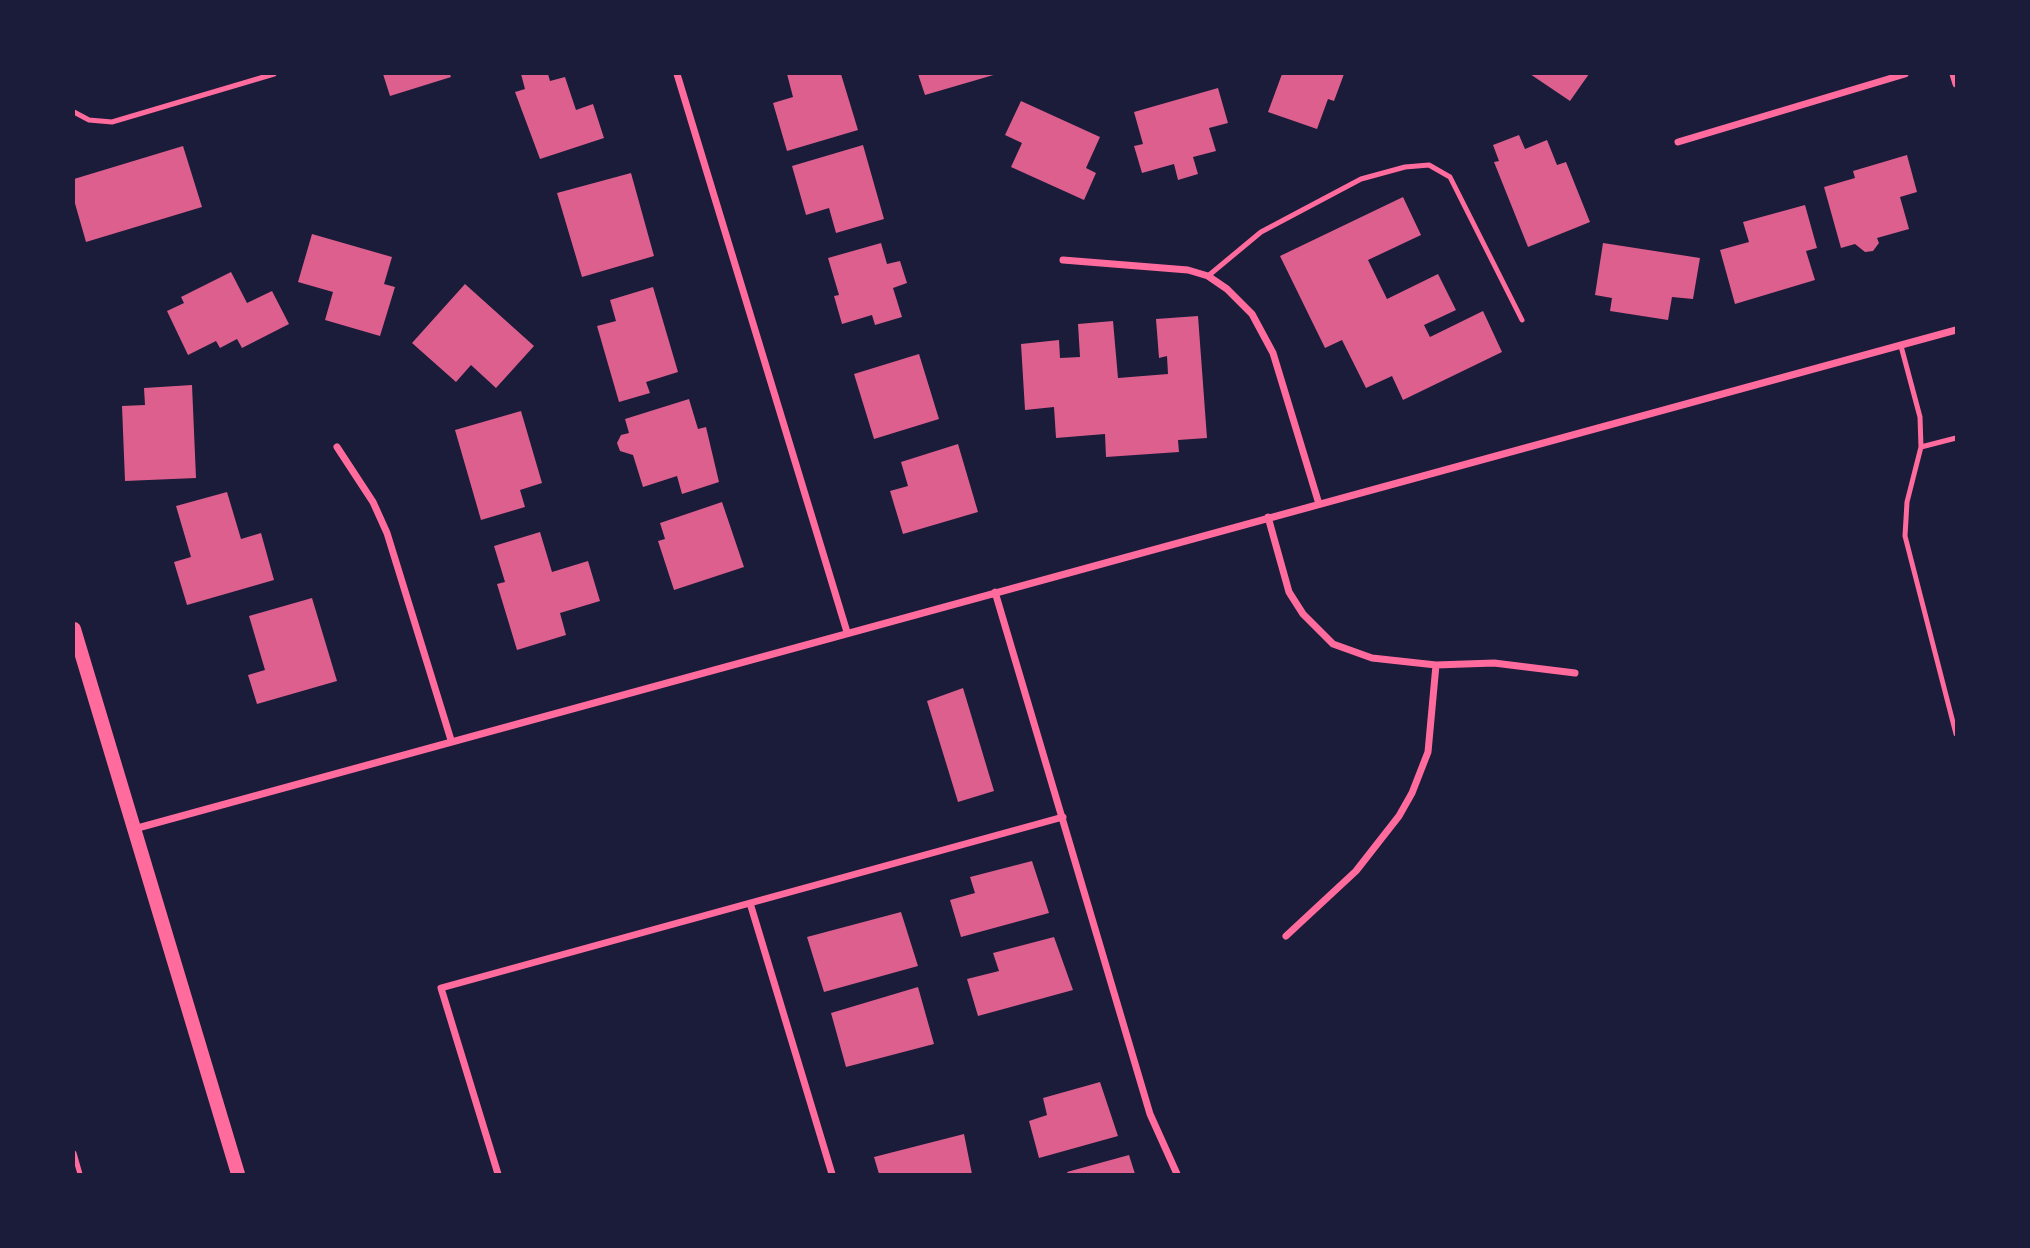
<!DOCTYPE html>
<style>
body{margin:0}
#map{position:relative;width:2030px;height:1248px;overflow:hidden;background:#1b1b3a;font-family:"DM Sans",sans-serif}
canvas{display:block}
.frame{position:absolute;inset:0;border:75px solid #1b1b3a;pointer-events:none}
</style>
<div id="map">
<canvas width="2030" height="1248"></canvas>
<div class="frame"></div>
</div>
<script>
const g = document.querySelector('canvas').getContext('2d');
g.lineJoin = 'round';
function fill(path, color) {
  g.fillStyle = color;
  g.fill(path, 'evenodd');
}
function poly(rows) {
  const path = new Path2D();
  for (const r of rows) {
    path.moveTo(r[0], r[1]);
    for (let i = 2; i < r.length; i += 2) path.lineTo(r[i], r[i + 1]);
  }
  return path;
}
function stroke(path, color, width, dash) {
  g.strokeStyle = color;
  g.lineWidth = width;
  g.lineCap = dash ? 'butt' : 'round';
  g.setLineDash(dash || []);
  g.stroke(path);
}
fill(poly([
 [383,74,450,74,451,77,390,96],
 [521,74,548,74,550,81,565,77,576,110,593,104,604,138,540,159,515,92,525,89],
 [787,74,841,74,858,130,787,151,773,103,793,97],
 [918,74,997,74,925,95],
 [1282,74,1344,74,1334,101,1328,99,1317,129,1268,112],
 [1530,74,1589,74,1570,101],
 [1218,88,1228,123,1209,128,1216,151,1193,157,1198,174,1178,180,1174,164,1142,173,1134,146,1143,144,1134,112],
 [1021,101,1100,137,1086,168,1096,173,1084,200,1011,167,1022,143,1005,135],
 [1519,135,1525,149,1547,140,1557,165,1566,162,1590,222,1528,247,1494,162,1499,161,1493,145],
 [863,145,884,219,836,233,829,208,806,215,792,166],
 [183,146,202,207,86,242,74,200,74,179],
 [1907,155,1917,192,1900,197,1909,229,1877,238,1879,243,1873,251,1865,252,1855,244,1841,248,1824,187,1855,178,1853,171],
 [631,173,654,256,582,277,557,193],
 [1403,197,1421,235,1368,260,1387,299,1438,274,1456,310,1424,325,1430,337,1483,311,1502,352,1403,400,1392,376,1366,388,1342,340,1325,348,1280,256],
 [1805,205,1817,248,1806,251,1815,280,1735,304,1720,250,1749,242,1743,222],
 [312,234,392,257,384,284,395,287,380,336,325,320,333,292,298,282],
 [881,243,887,264,900,261,907,283,893,288,902,317,875,325,872,315,842,324,834,296,839,295,828,258],
 [1603,243,1700,258,1693,299,1672,297,1668,320,1610,311,1612,298,1595,295],
 [231,272,247,303,272,291,289,324,242,348,237,339,220,348,216,341,188,355,167,311,184,303,181,297],
 [465,284,534,346,496,388,471,365,456,382,412,343],
 [653,287,678,372,646,382,650,393,619,402,597,326,616,321,610,300],
 [1198,316,1207,438,1178,440,1179,452,1106,457,1105,434,1056,438,1054,407,1025,410,1021,344,1059,340,1060,358,1080,357,1078,324,1113,321,1118,378,1168,374,1167,356,1159,358,1156,319],
 [919,354,939,419,874,439,854,374],
 [192,385,196,478,125,481,122,406,145,405,144,388],
 [689,399,698,429,706,427,719,482,682,494,677,476,643,487,633,455,620,451,617,443,621,435,629,433,625,419],
 [521,411,542,483,520,490,525,507,481,520,455,430],
 [958,444,978,512,903,534,890,491,908,486,901,462],
 [227,492,241,539,261,533,274,580,187,605,174,562,191,557,176,506],
 [722,502,744,567,674,590,658,541,665,539,660,523],
 [540,532,552,572,588,561,600,601,560,613,566,635,517,650,497,584,505,582,494,546],
 [312,598,337,681,257,704,248,675,265,670,249,616],
 [963,688,994,791,958,802,927,701],
 [1032,861,1049,913,961,937,950,900,975,893,970,877],
 [901,912,918,966,824,992,807,937],
 [1054,937,1073,990,978,1016,967,979,999,971,993,953],
 [918,987,934,1044,846,1067,831,1013],
 [1100,1082,1118,1136,1039,1158,1029,1121,1047,1115,1043,1098],
 [964,1134,972,1174,879,1174,874,1157],
 [1129,1155,1135,1174,1068,1174,1067,1172]
]), '#dd5f8e');
stroke(poly([
 [74,112,89,120,112,122,274,74],
 [1208,276,1261,232,1361,179,1405,167,1429,165,1450,177,1522,320],
 [1901,346,1920,417,1921,447,1907,502,1905,536,1956,734],
 [1921,447,1956,438],
 [74,1153,80,1174]
]), '#ff6b9d', 5);
stroke(poly([
 [677,74,847,632],
 [1953,74,1956,84],
 [1678,142,1905,74],
 [1063,260,1188,270,1208,276,1227,289,1252,314,1273,353,1319,504],
 [337,447,373,502,387,533,451,740],
 [1268,517,1289,592,1303,614,1333,644,1372,658,1436,665,1494,663,1575,673],
 [995,592,1150,1114,1177,1174],
 [134,829,1956,330],
 [750,903,832,1174],
 [1286,936,1356,871,1399,816,1412,793,1428,752,1436,665],
 [498,1174,441,988,1063,817]
]), '#ff6b9d', 7);
stroke(poly([
 [74,629,238,1174]
]), '#ff6b9d', 14);
</script>
